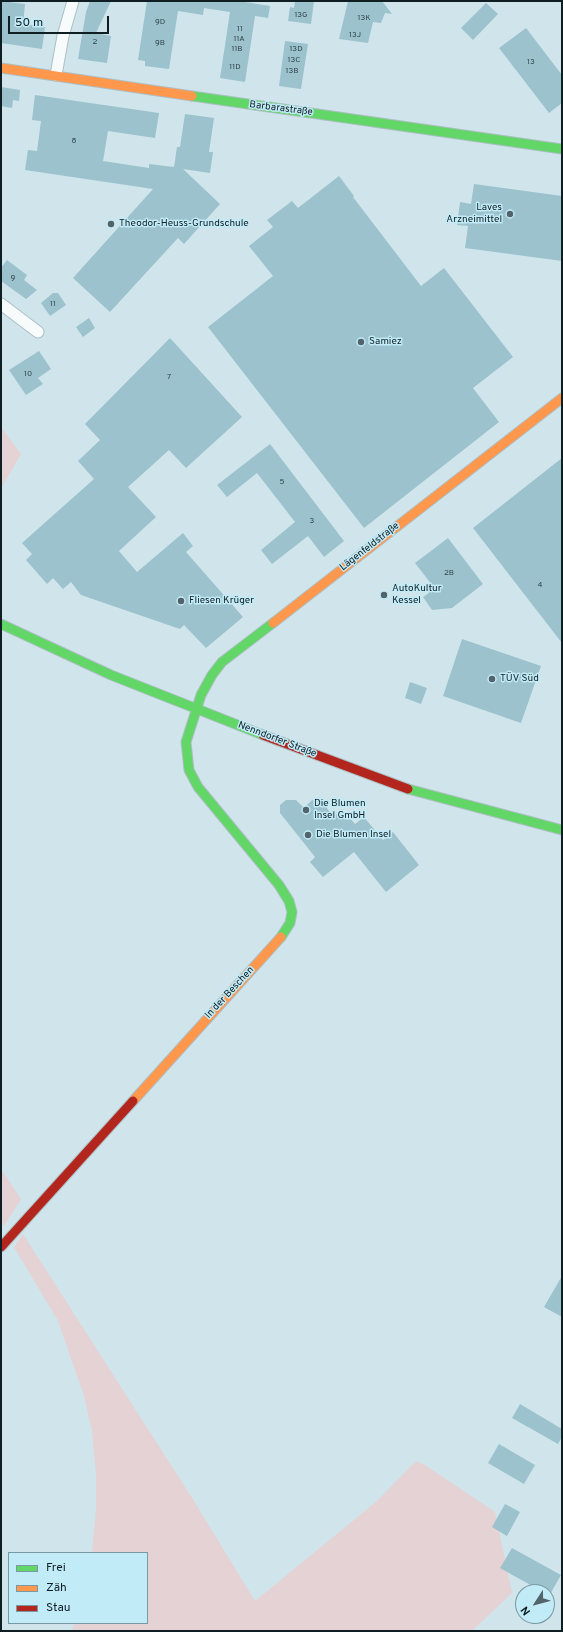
<!DOCTYPE html>
<meta charset="utf-8">
<style>
body{margin:0}
#map{position:relative;width:563px;height:1632px;overflow:hidden;background:#cfe5eb;font-family:Overpass,sans-serif}
canvas{display:block}
.frame{position:absolute;inset:0;border:2px solid #0f1e23;pointer-events:none}
.legend{position:absolute;left:8px;top:1552px;width:140px;height:72px;box-sizing:border-box;background:#c2ebf8;border:1px solid #7a99a3;margin:0;padding:5px 7px;list-style:none;font-size:12px;color:#0f1e23}
.legend li{display:flex;align-items:center;gap:8px;height:20px}
.legend b{width:20px;border:1px solid #7a99a3}
.north{position:absolute;left:515px;top:1584px;width:40px;height:40px;box-sizing:border-box;background:#c2ebf8;border:1px solid #7a99a3;border-radius:50%;rotate:234deg;font-size:11px;font-weight:700;line-height:16px;text-align:center;color:#0f1e23}
.north::after{content:'';display:block;margin:auto;width:14px;height:18px;background:#526469;clip-path:polygon(50% 0,100% 100%,50% 72%,0 100%)}
.scale{position:absolute;left:8px;top:16px;width:101px;height:18px;box-sizing:border-box;border:2px solid #0f1e23;border-top:0;padding-left:5px;font-size:12px;line-height:14px;white-space:nowrap;color:#0f1e23;-webkit-text-stroke:3px #c2ebf8;paint-order:stroke}
</style>
<div id="map">
<canvas width="563" height="1632"></canvas>
<div class="frame"></div>
<ul class="legend">
<li><b style="height:5px;background:#63d668"></b>Frei</li>
<li><b style="height:5px;background:#ff974d"></b>Zäh</li>
<li><b style="height:5px;background:#b3261e"></b>Stau</li>
</ul>
<div class="north">N</div>
<div class="scale">50 m</div>
</div>
<script>
const g = document.querySelector('canvas').getContext('2d');
g.lineJoin = 'round';
function fill(path, color) {
  g.fillStyle = color;
  g.fill(path, 'evenodd');
}
function poly(rows) {
  const path = new Path2D();
  for (const r of rows) {
    path.moveTo(r[0], r[1]);
    for (let i = 2; i < r.length; i += 2) path.lineTo(r[i], r[i + 1]);
  }
  return path;
}
function stroke(path, color, width, dash) {
  g.strokeStyle = color;
  g.lineWidth = width;
  g.lineCap = dash ? 'butt' : 'round';
  g.setLineDash(dash || []);
  g.stroke(path);
}
function write(font, color, halo, rows, align = 'center') {
  g.font = font + ' Overpass,sans-serif';
  g.lineWidth = 3;
  g.setLineDash([]);
  g.textBaseline = 'middle';
  g.strokeStyle = halo;
  g.fillStyle = color;
  for (const [text, x, y, turn = 0] of rows) {
    g.save();
    g.translate(x, y);
    g.rotate((+turn || 0) * Math.PI / 180);
    g.textAlign = isNaN(turn) ? turn : align;
    if (halo) g.strokeText(text, 0, 0);
    g.fillText(text, 0, 0);
    g.restore();
  }
}
fill(poly([
 [1,427,21,454,1,489],
 [1,1169,21,1199,4,1226,1,1221],
 [23,1234,194,1501,255,1601,377,1501,416,1461,425,1465,495,1512,512,1593,472,1631,72,1631,74,1623,147,1623,147,1553,92,1553,96,1508,96,1474,92,1431,84,1396,58,1321,14,1247]
]), '#e5d2d4');
fill(poly([
 [1,1,25,4,23,24,45,27,42,49,1,43],
 [90,1,111,1,96,33,111,36,107,63,78,59,86,12],
 [147,1,239,1,270,6,268,18,255,16,245,82,220,78,230,12,204,8,203,15,178,11,169,69,145,66,145,61,138,60],
 [295,1,314,1,311,24,288,21,290,7,294,8],
 [348,1,382,1,392,14,385,13,381,23,373,22,368,43,339,39],
 [486,3,498,14,473,40,461,28],
 [526,28,562,75,562,103,549,113,499,48],
 [285,41,308,44,301,89,279,86],
 [1,87,20,90,19,101,13,100,12,108,1,106],
 [35,95,159,113,155,138,108,131,103,161,149,168,149,164,174,167,177,147,180,147,185,114,214,118,209,152,213,152,210,173,183,169,220,204,184,244,178,238,110,312,73,278,153,189,25,170,28,150,37,151,41,121,32,120],
 [339,176,354,196,353,197,421,286,444,268,513,357,473,388,499,422,364,528,208,327,273,276,249,246,273,227,267,220,292,201,298,208],
 [474,184,562,196,562,261,465,248,468,226,457,225,460,202,471,204],
 [7,260,27,275,24,280,37,290,26,299,1,281,1,268],
 [53,293,58,293,66,305,50,316,41,303],
 [89,318,95,328,83,337,76,327],
 [170,338,242,417,186,468,169,450,128,487,156,517,119,551,137,572,183,533,193,546,186,552,243,617,206,648,184,625,180,629,81,595,71,582,63,589,53,578,47,584,26,560,32,554,22,543,94,479,78,461,100,440,85,424],
 [39,351,51,369,38,378,43,384,26,395,9,370],
 [270,444,344,541,324,557,308,536,272,564,261,550,295,522,257,473,227,497,217,485],
 [562,458,562,643,473,528],
 [448,538,483,584,452,608,432,610,423,597,429,593,426,589,432,585,415,563],
 [462,639,541,666,521,723,443,696],
 [410,682,427,688,421,704,405,698],
 [286,800,296,800,304,808,312,800,323,802,333,817,342,809,355,824,364,817,383,840,393,832,419,865,386,892,354,852,323,877,310,862,315,857,280,813,280,805],
 [562,1276,562,1317,544,1307],
 [520,1404,562,1429,562,1437,558,1444,512,1418],
 [499,1444,535,1465,524,1484,488,1463],
 [505,1504,520,1512,507,1536,492,1527],
 [512,1548,561,1575,549,1596,547,1592,543,1592,500,1568]
]), '#9cc2cd');
const street = poly([
 [56,75,63,36,73,1],
 [1,304,38,332]
]);
const fast = poly([
 [192,96,562,149],
 [273,623,222,662,212,675,201,695,186,742,189,770,198,787,279,885,289,901,292,912,290,923,281,937],
 [1,624,111,675,263,735],
 [408,789,562,830]
]);
const slow = poly([
 [1,68,192,96],
 [273,623,562,398],
 [133,1101,281,937]
]);
const jam = poly([
 [263,735,408,789],
 [1,1247,133,1101]
]);
stroke(street, '#adbfc4', 13);
stroke(fast, '#adbfc4', 11);
stroke(slow, '#adbfc4', 11);
stroke(jam, '#adbfc4', 11);
stroke(street, '#f8fbfc', 11);
stroke(fast, '#63d668', 9);
stroke(slow, '#ff974d', 9);
stroke(jam, '#b3261e', 9);
for (const [x, y, r, color] of [
 [510,214,4,"#526469"],
 [111,224,4,"#526469"],
 [361,342,4,"#526469"],
 [384,595,4,"#526469"],
 [181,601,4,"#526469"],
 [492,679,4,"#526469"],
 [306,810,4,"#526469"],
 [308,835,4,"#526469"]
]) {
  const dot = new Path2D();
  dot.arc(x, y, r, 0, 2 * Math.PI);
  g.fillStyle = color;
  g.fill(dot);
  stroke(dot, '#c2ebf8', 1.5);
}
write('8px', '#32474e', null, [
 ["13G",301,15],
 ["13K",364,18],
 ["9D",160,22],
 ["11",240,29],
 ["13J",355,35],
 ["11A",239,39],
 ["2",95,42],
 ["9B",160,43],
 ["11B",237,49],
 ["13D",296,49],
 ["13C",294,60],
 ["13",531,62],
 ["11D",235,67],
 ["13B",292,71],
 ["8",74,141],
 ["9",13,278],
 ["11",53,304],
 ["10",28,374],
 ["7",169,377],
 ["5",282,482],
 ["3",312,521],
 ["2B",449,573],
 ["4",540,585]
]);
write('10px', '#0f1e23', '#c2ebf8', [
 ["Barbarastraße",281,109,7],
 ["Lägenfeldstraße",370,547,-38],
 ["Nenndorfer Straße",277,740,21],
 ["In der Beschen",230,993,-47]
]);
write('10px', '#0f1e23', '#c2ebf8', [
 ["Laves",502,208,"right"],
 ["Arzneimittel",502,220,"right"],
 ["Theodor-Heuss-Grundschule",119,224],
 ["Samiez",369,342],
 ["AutoKultur",392,589],
 ["Kessel",392,601],
 ["Fliesen Krüger",189,601],
 ["TÜV Süd",500,679],
 ["Die Blumen",314,804],
 ["Insel GmbH",314,816],
 ["Die Blumen Insel",316,835]
], 'left');
</script>
